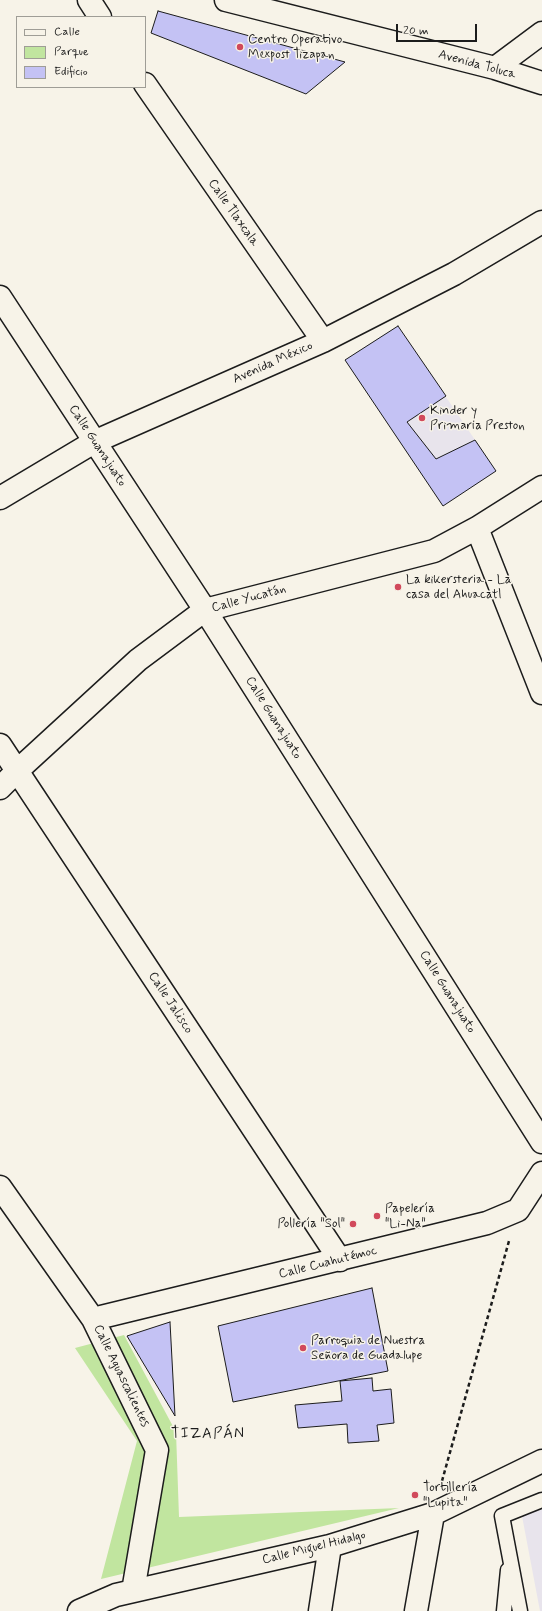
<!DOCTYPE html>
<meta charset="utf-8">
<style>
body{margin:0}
#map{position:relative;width:542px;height:1611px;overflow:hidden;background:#f7f3e8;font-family:Mynerve,sans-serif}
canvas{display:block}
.legend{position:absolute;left:16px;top:16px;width:130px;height:72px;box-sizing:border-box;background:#f7f3e8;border:1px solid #9f9d96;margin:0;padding:5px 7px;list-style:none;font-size:12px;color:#1c1c1c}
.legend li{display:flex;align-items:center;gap:8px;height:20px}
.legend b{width:20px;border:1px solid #9f9d96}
.scale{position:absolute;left:396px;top:24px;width:81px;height:18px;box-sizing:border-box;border:2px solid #1c1c1c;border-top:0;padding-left:5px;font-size:12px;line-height:14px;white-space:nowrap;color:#1c1c1c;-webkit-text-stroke:3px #f7f3e8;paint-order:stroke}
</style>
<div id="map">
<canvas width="542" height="1611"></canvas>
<ul class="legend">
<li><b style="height:5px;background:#f7f3e8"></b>Calle</li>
<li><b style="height:11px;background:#c1e59f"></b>Parque</li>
<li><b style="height:11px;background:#c4c2f4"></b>Edificio</li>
</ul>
<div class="scale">20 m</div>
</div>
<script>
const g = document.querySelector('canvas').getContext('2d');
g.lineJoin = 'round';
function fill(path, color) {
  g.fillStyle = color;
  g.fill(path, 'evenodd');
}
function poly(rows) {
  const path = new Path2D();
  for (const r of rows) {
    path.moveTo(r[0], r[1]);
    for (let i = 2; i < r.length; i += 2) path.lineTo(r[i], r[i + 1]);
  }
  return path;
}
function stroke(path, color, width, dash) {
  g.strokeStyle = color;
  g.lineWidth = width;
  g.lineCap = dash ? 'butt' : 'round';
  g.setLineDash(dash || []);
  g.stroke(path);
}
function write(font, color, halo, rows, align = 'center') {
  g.font = font + ' Mynerve,sans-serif';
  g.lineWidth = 3;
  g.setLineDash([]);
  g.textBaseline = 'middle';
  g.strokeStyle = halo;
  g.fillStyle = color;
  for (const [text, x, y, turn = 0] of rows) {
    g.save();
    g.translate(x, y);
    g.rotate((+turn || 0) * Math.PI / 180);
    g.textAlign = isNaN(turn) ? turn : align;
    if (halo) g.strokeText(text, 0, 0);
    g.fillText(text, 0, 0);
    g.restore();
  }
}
fill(poly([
 [398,326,496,471,443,506,345,360],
 [542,1508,542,1611,540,1611,522,1516]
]), '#e8e4ec');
fill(poly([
 [124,1335,176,1432,179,1517,399,1508,101,1579,137,1441,75,1348]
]), '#c1e59f');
const building = poly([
 [158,11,345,62,306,94,151,33,158,11],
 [398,326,446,396,407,422,436,459,475,440,496,471,443,506,345,360,398,326],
 [372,1288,388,1371,233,1402,218,1326,372,1288],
 [170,1322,175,1416,127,1336,170,1322],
 [372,1378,373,1391,391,1389,394,1423,377,1425,379,1441,348,1443,347,1424,298,1428,295,1405,342,1401,340,1381,372,1378]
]);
fill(building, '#c4c2f4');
stroke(building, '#1c1c1c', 1);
const lane = poly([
 [504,1611,508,1570],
 [520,1611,502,1516,542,1500]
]);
const street = poly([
 [89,0,100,17],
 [226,0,495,68,542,83],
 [495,68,542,33],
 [145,84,323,341],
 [0,297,205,610,542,1142],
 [0,498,94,442,323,341,454,274,542,222],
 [477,528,542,693],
 [0,745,340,1260],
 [0,788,17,771,138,660,205,610,434,551,477,528,542,487],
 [0,1187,93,1319,157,1450,133,1591],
 [93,1319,487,1223,518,1210,542,1173],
 [79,1611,116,1595,330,1546,433,1514,542,1461],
 [320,1611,330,1546],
 [416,1611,433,1514]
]);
stroke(lane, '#1c1c1c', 17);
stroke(street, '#1c1c1c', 25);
stroke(poly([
 [442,1481,509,1241]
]), '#1c1c1c', 2.5, [4, 3]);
stroke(lane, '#f7f3e8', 14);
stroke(street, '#f7f3e8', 22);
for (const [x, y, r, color] of [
 [240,47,4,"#d1495b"],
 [422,418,4,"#d1495b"],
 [398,587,4,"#d1495b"],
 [377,1216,4,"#d1495b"],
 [353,1224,4,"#d1495b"],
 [303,1348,4,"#d1495b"],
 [415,1495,4,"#d1495b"]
]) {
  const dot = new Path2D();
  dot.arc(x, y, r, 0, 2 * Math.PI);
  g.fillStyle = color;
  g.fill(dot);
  stroke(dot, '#f7f3e8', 1.5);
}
write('13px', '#1c1c1c', '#f7f3e8', [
 ["Centro Operativo",248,40],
 ["Mexpost Tizapan",248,55],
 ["Kinder y",430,411],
 ["Primaria Preston",430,426],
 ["La kikersteria - La",406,580],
 ["casa del Ahuacatl",406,595],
 ["Papelería",385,1209],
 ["\"Li-Na\"",385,1224],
 ["Pollería \"Sol\"",345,1224,"right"],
 ["Parroquia de Nuestra",311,1341],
 ["Señora de Guadalupe",311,1356],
 ["Tortillería",423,1488],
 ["\"Lupita\"",423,1503]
], 'left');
write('13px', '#1c1c1c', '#f7f3e8', [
 ["Avenida Toluca",477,65,15],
 ["Calle Tlaxcala",233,213,55],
 ["Avenida México",273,363,-24],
 ["Calle Guanajuato",97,446,57],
 ["Calle Yucatán",249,599,-15],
 ["Calle Guanajuato",273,718,58],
 ["Calle Guanajuato",447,992,58],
 ["Calle Jalisco",170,1003,57],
 ["Calle Cuahutémoc",328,1263,-14],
 ["Calle Aguascalientes",121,1376,64],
 ["Calle Miguel Hidalgo",314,1548,-14]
]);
g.letterSpacing = '1px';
write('15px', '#1c1c1c', '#f7f3e8', [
 ["TIZAPÁN",208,1435]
]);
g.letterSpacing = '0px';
</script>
